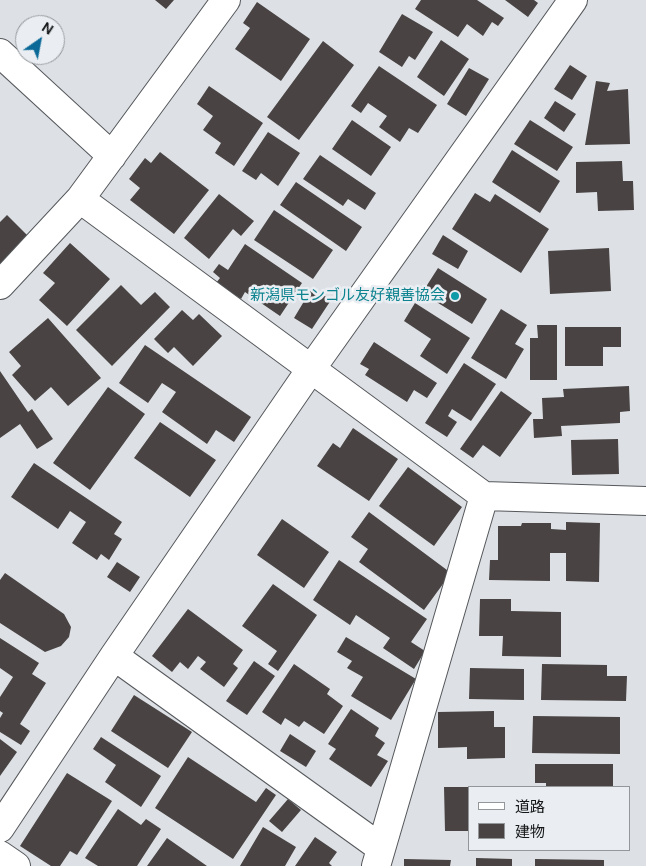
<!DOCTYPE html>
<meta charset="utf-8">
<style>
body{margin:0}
#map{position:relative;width:646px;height:866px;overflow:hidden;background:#dde0e5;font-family:"DM Sans","Noto Sans JP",sans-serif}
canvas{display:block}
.legend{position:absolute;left:468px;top:786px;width:162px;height:65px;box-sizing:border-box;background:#eaeef2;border:1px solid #94979a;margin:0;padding:6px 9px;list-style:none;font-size:15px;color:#141517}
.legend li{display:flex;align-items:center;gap:10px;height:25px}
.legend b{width:25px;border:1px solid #94979a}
.north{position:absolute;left:15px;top:15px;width:50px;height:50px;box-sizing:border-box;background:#eaeef2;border:1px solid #94979a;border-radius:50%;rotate:33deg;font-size:14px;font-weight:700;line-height:20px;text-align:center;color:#141517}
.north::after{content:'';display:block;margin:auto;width:18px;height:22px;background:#0b6998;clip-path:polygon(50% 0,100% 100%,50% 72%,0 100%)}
</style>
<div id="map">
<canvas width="646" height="866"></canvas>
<ul class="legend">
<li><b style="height:6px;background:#fff"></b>道路</li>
<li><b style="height:14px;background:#494443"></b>建物</li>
</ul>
<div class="north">N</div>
</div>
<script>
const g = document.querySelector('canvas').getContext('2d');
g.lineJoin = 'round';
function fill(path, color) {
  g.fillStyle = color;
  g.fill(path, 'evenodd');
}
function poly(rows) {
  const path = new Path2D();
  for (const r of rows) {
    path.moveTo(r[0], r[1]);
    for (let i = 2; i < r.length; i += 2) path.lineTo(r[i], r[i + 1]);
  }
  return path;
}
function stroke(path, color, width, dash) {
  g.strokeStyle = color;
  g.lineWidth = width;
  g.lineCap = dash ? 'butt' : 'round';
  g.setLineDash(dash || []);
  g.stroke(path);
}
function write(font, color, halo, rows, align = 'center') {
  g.font = font + ' "DM Sans","Noto Sans JP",sans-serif';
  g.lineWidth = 5;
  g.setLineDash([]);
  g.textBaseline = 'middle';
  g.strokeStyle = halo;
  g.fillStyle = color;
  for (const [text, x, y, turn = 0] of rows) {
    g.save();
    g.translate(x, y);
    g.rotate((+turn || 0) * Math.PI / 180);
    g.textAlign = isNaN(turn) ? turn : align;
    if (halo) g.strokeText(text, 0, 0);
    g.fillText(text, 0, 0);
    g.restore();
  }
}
fill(poly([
 [155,0,174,0,166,9],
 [421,0,477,0,504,18,498,26,492,22,483,36,467,24,458,37,415,9],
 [505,0,534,0,538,3,528,17],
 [257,2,310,39,281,81,235,49,250,28,243,23],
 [402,14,433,32,415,60,409,56,402,67,379,52],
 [441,40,469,59,444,96,417,77],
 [323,41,354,65,299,140,267,117],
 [570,65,587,76,572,100,554,89],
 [379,66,437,105,418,133,409,128,400,142,379,127,387,116,368,103,361,113,351,106],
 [469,68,489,79,466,116,447,104],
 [596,81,610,83,607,91,628,89,630,144,585,145],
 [209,86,263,123,234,166,215,153,221,143,203,130,213,116,197,104],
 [555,101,576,114,564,132,544,118],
 [352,120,391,147,371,176,332,149],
 [530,120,573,147,557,171,514,144],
 [268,132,300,153,278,186,261,173,256,180,242,171],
 [512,150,560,181,540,213,492,182],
 [160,152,209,190,174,234,130,200,140,188,129,179,145,158,151,163],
 [320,155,376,193,365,210,348,199,343,206,303,179],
 [622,161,623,181,633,181,634,210,598,211,597,192,576,193,576,162],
 [296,182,362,227,346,251,280,205],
 [475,193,490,202,495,194,549,229,521,273,452,229],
 [219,194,254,221,241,236,233,229,209,259,184,238],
 [274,210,333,250,313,279,254,240],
 [7,215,32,240,0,268,0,222],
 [443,235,468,251,458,269,432,254],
 [70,243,110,279,67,326,39,300,55,283,43,273],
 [245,244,302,283,280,316,245,292,241,299,216,283,220,278,213,272,219,264,228,270],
 [609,248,611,291,550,294,548,251],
 [438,268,487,299,472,324,422,293],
 [121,285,141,305,155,292,170,307,112,366,76,330],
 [312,288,331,300,312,329,294,318],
 [415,303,470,338,447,374,420,356,431,339,404,321],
 [501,309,527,325,515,344,524,349,506,379,471,358],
 [182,310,193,320,199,314,222,336,193,366,174,347,168,353,154,339],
 [48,318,101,378,68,406,51,387,35,401,12,375,21,366,9,352],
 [537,325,557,325,557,380,530,380,530,338,538,338],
 [565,327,621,327,621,347,603,347,603,366,565,366],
 [374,342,437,383,427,398,414,390,407,402,365,375,369,369,360,364],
 [145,345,251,417,234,442,216,430,207,444,162,412,176,392,162,383,148,403,119,383],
 [464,363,496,384,471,421,452,409,448,416,457,422,447,437,425,423],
 [0,371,28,412,32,409,53,439,37,449,20,424,0,438],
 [629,386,630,411,620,412,620,423,561,426,562,436,534,438,533,419,543,419,542,398,564,397,563,389],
 [108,387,145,414,90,490,53,463],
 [501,391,532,413,500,457,483,445,473,458,460,449],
 [160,422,216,460,190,497,134,458],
 [353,428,398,459,369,501,317,466,333,443,340,448],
 [618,439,619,474,572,475,571,440],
 [34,463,122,522,114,534,122,539,109,560,101,554,97,560,72,543,86,522,70,511,58,529,11,497],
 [408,467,462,507,434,546,379,506],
 [369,512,451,573,424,610,359,562,368,549,351,537],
 [282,519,329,552,304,588,257,555],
 [566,522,600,523,599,582,566,581,566,553,550,553,550,581,489,580,490,560,498,560,498,526,521,526,522,523,551,523,551,529,566,530],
 [339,560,427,619,411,642,425,651,414,669,383,648,390,638,356,615,350,625,313,600],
 [117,562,140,577,130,592,107,577],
 [5,573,64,614,71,627,69,637,61,646,45,652,0,623,0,580],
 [273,584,317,615,278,671,268,664,277,651,242,626],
 [480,599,511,599,511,611,561,612,561,657,502,656,503,636,479,636],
 [188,609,243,650,233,664,238,668,224,687,200,669,206,662,198,656,188,669,180,662,172,672,152,656],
 [346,637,416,679,391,720,351,696,363,677,347,668,352,661,337,652],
 [0,638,39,663,32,674,46,683,20,724,30,731,21,745,0,732,0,718,3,713,0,711,0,697,13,677,0,668],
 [254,661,275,676,247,715,226,701],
 [294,664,330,689,327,694,343,706,324,734,304,721,299,727,285,718,281,725,262,712],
 [542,664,607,665,607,676,627,676,626,701,541,700],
 [470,668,524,669,524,700,469,699],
 [134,695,192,732,168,768,111,731],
 [351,709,379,728,375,736,385,743,377,755,388,761,371,787,329,759,336,749,328,744],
 [494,711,494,727,505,727,505,758,467,759,467,747,438,748,438,712],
 [533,716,620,717,620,754,532,753],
 [290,734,316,751,306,767,280,751],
 [101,737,161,776,141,807,105,782,116,765,93,749],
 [0,739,17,752,0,776],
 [188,757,256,802,266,788,276,795,233,859,155,808],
 [535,764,613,764,613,787,546,787,546,783,535,783],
 [67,773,112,801,77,855,70,851,60,866,51,866,20,846],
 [444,787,470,787,470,831,445,831],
 [288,799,301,810,282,832,269,821],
 [118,809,141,825,146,819,161,829,137,866,98,866,85,858],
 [263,827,296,847,285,866,240,866],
 [315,837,337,852,329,863,332,866,295,866],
 [167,838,207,866,147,866],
 [476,858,512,859,512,866,476,866],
 [404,859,451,860,450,866,404,866],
 [535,859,604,860,604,866,535,866]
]), '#494443');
const street = poly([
 [226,0,80,199,484,496,646,501],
 [0,53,112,156],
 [0,285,80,199],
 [114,656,381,848],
 [0,828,114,656,311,369,573,0],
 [0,855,16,866],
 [376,866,484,496]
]);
stroke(street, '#55585b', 30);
stroke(street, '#fff', 28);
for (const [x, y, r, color] of [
 [455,296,5,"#0f9aa8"]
]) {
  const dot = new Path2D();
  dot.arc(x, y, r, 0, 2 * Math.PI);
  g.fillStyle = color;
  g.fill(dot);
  stroke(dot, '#eaeef2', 2);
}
write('15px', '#0d838f', '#eaeef2', [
 ["新潟県モンゴル友好親善協会",445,296]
], 'right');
</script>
